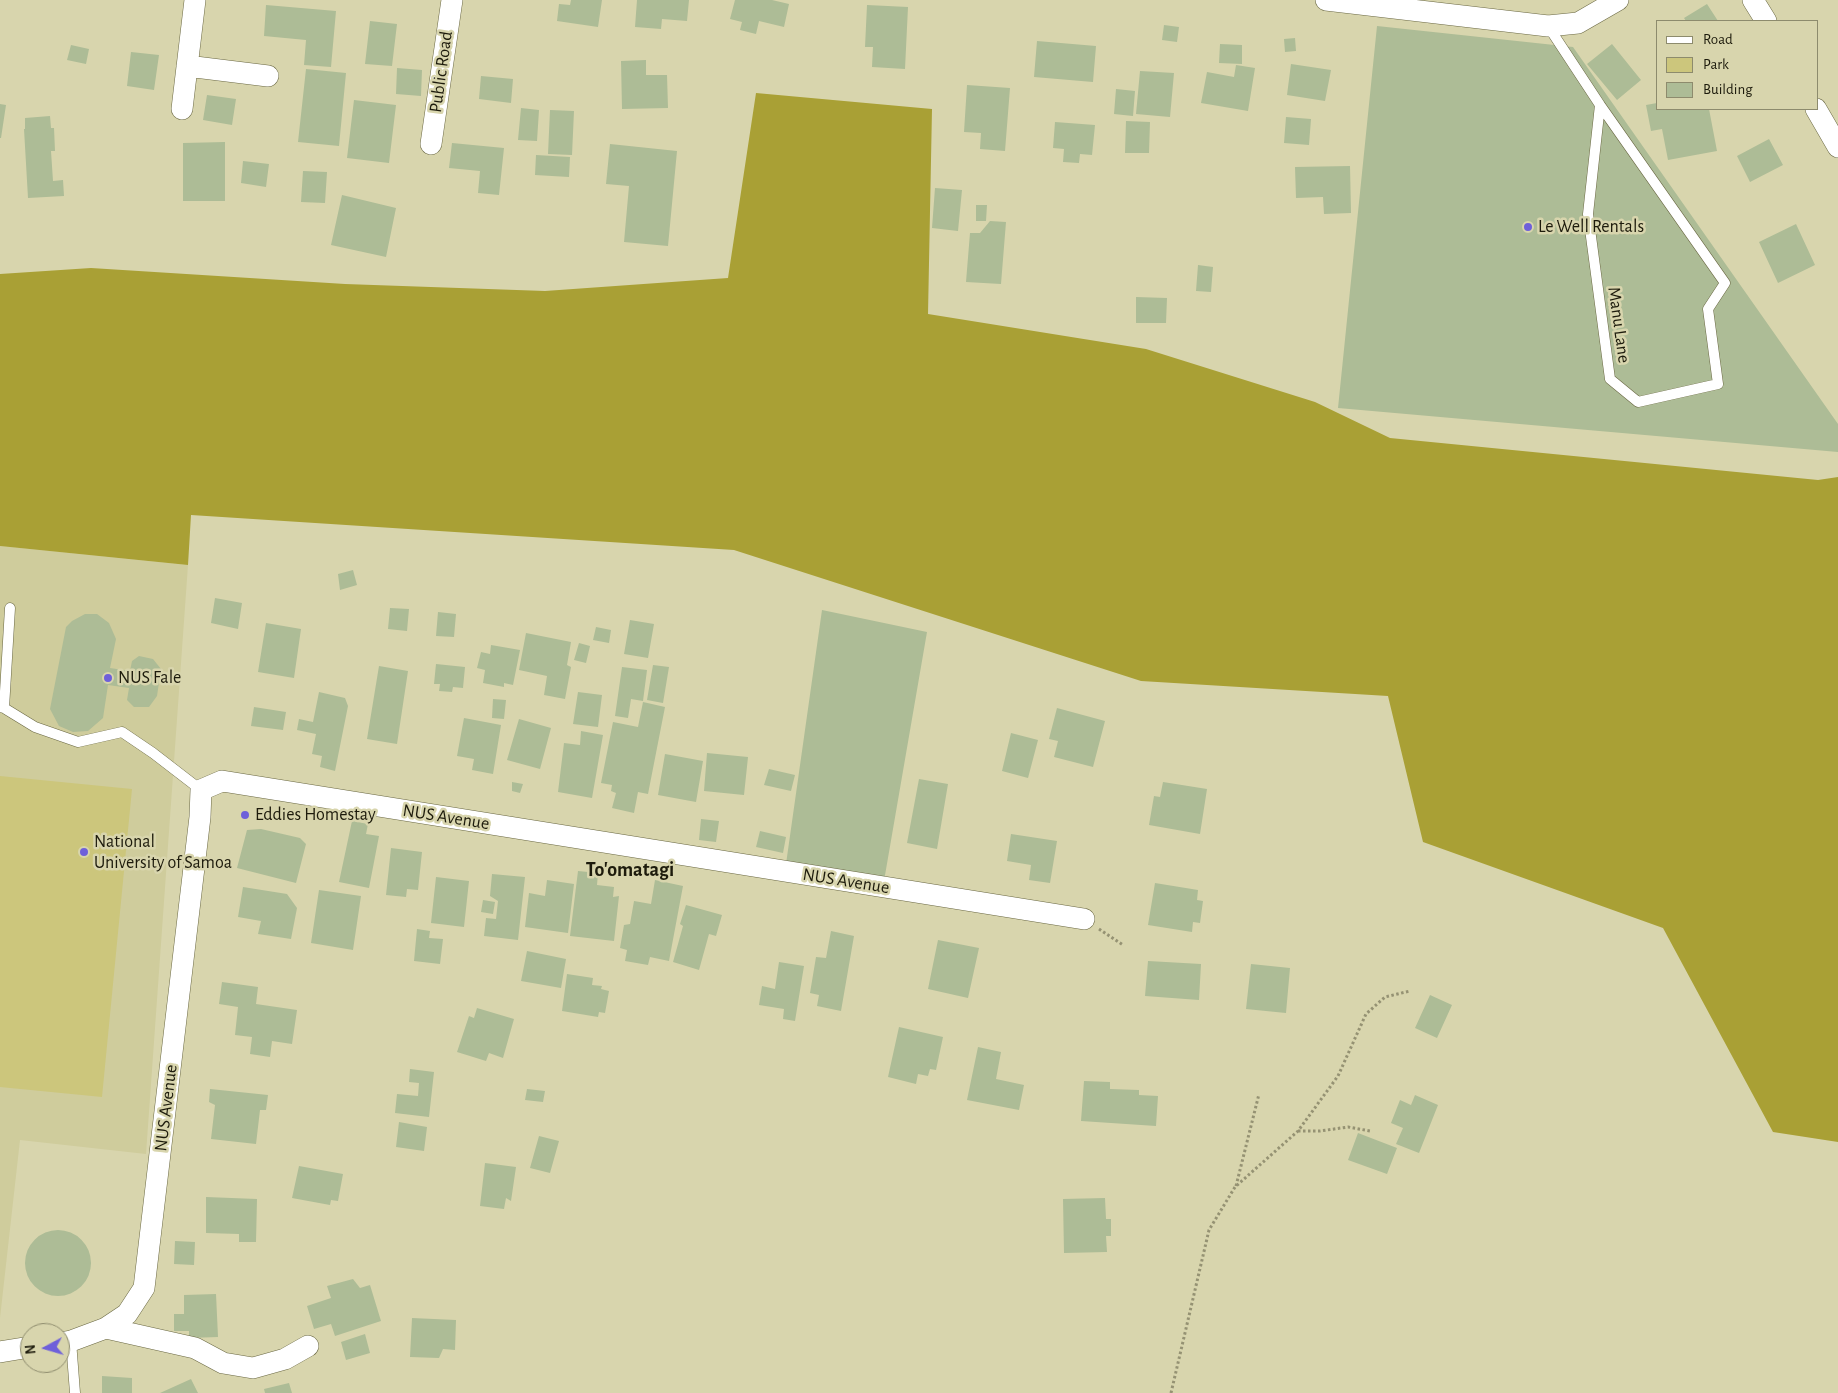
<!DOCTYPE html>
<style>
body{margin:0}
#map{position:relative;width:1838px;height:1393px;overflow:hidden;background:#d8d5ad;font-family:"Alegreya Sans",sans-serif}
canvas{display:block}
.legend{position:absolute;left:1656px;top:20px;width:162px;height:90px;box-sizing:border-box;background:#d8d5ad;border:1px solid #8d8b6d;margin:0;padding:6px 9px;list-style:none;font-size:15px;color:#1d1b0c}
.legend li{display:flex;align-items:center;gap:10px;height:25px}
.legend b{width:25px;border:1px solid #8d8b6d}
.north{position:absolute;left:20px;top:1323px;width:50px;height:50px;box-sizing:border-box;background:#d8d5ad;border:1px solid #8d8b6d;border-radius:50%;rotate:264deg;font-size:14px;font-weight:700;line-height:20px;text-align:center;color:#1d1b0c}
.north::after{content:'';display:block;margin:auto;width:18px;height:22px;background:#6e60da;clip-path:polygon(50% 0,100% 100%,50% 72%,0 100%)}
</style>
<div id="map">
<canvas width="1838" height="1393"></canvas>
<ul class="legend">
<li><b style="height:6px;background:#fff"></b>Road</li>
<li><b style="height:14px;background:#ccc67c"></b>Park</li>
<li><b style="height:14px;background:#adbc96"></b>Building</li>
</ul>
<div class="north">N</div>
</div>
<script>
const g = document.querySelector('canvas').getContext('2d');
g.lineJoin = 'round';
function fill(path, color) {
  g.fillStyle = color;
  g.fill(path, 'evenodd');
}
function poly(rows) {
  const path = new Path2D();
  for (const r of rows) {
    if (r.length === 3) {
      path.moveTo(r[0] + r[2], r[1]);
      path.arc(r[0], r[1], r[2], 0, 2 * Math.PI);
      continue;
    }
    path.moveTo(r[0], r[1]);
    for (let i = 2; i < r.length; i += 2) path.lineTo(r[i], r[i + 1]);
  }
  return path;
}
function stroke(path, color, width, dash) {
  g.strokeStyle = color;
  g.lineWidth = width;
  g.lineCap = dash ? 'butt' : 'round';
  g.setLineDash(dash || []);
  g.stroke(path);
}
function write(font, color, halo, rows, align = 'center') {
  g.font = font + ' "Alegreya Sans",sans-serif';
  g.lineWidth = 5;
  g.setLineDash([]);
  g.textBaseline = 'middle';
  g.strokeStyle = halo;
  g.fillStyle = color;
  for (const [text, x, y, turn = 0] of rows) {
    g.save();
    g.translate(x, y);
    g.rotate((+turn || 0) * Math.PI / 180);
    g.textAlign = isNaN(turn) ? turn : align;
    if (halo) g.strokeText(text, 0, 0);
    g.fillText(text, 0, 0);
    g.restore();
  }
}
fill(poly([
 [0,546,188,565,146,1154,20,1140,0,1318]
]), '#cfcc9c');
fill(poly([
 [0,776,132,789,102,1097,0,1087]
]), '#ccc67c');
fill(poly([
 [756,93,932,109,928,314,1146,349,1315,402,1390,438,1818,480,1838,477,1838,1142,1773,1132,1663,928,1423,842,1388,696,1141,681,734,550,191,515,188,565,0,546,0,274,91,268,345,284,545,291,728,278]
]), '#a9a035');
fill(poly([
 [571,0,602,0,598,27,557,21,559,4,570,5],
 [637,0,689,0,687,21,662,19,661,29,635,27],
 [735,0,772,0,789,4,784,27,759,21,756,34,740,30,742,22,730,19],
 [1707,4,1718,21,1686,21,1684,18],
 [266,5,336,11,331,67,304,65,306,40,264,36],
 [867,5,908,7,905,69,872,67,873,47,865,47],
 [370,21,397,24,392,66,365,64],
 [1164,25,1179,27,1177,42,1162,40],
 [1377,26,1573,47,1838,424,1838,452,1338,408],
 [1295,38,1296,51,1285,52,1284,39],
 [1037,41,1096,46,1093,82,1034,77],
 [1220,44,1242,45,1242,64,1219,63],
 [1612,44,1641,80,1617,100,1587,64],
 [71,45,89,49,86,64,67,60],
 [131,52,159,55,154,90,127,86],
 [646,60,646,75,667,75,668,108,622,109,621,61],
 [1291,64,1331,70,1325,101,1287,95],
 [1236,65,1255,68,1248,111,1201,103,1207,72,1234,77],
 [397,68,422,70,421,96,396,94],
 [306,69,346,73,339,146,298,142],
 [1140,71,1174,73,1170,117,1136,114],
 [481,76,513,79,511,103,479,99],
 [967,85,1010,88,1005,151,980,149,981,133,964,132],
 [1116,89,1135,91,1133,116,1114,114],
 [207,95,236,99,232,125,203,120],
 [354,100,396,105,389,163,347,158],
 [1657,103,1657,109,1709,109,1717,151,1668,160,1662,129,1651,131,1646,105],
 [0,104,6,105,1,138,0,138],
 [521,108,539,110,537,141,518,140],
 [550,110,574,111,572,155,548,154],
 [50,116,51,128,54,128,55,151,51,151,53,181,63,180,64,196,28,198,24,129,25,129,25,118],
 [1286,117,1311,119,1309,145,1284,143],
 [1126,121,1150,122,1149,153,1125,153],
 [1055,122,1095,125,1092,155,1080,154,1079,163,1063,162,1064,149,1053,148],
 [1769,139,1783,165,1750,182,1737,156],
 [225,142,225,201,183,201,183,143],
 [452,143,504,148,499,195,478,193,480,171,449,168],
 [610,144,677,151,668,246,624,242,629,186,606,184],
 [536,155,570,157,569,177,535,175],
 [243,161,269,164,266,187,241,183],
 [1350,166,1351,213,1324,214,1323,197,1296,198,1295,167],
 [303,171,327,172,325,203,301,202],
 [935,188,962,190,958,231,932,228],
 [342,195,396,208,386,257,331,245],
 [976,205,987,205,986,221,976,221],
 [990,221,1006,222,1001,284,966,282,970,233,980,233],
 [1796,224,1815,265,1778,283,1759,242],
 [1198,265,1213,267,1211,292,1196,291],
 [1136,297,1167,298,1166,323,1136,323],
 [353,570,357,585,340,590,338,574],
 [215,598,242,603,238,629,211,623],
 [390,608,409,609,407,631,388,629],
 [822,610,927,632,884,881,786,864],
 [438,612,456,614,454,637,436,636],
 [85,614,97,614,109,623,116,639,110,668,130,671,132,661,139,656,153,659,161,669,157,696,149,707,134,707,127,700,129,688,108,685,103,718,88,731,73,732,59,726,50,709,66,627,72,621],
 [630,620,654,624,648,658,624,654],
 [266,623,301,629,294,678,258,672],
 [596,627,611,630,609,643,593,640],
 [526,633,571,642,567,665,571,667,565,699,544,695,547,676,519,670],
 [579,643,590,646,586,663,574,660],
 [491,645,520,650,513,685,504,683,504,687,483,683,485,670,477,668,481,652,490,654],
 [436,664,465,667,463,688,453,687,452,692,439,691,440,684,434,684],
 [653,665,669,667,663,703,647,700],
 [379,666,408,671,397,744,367,739],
 [622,667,647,670,643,701,631,699,628,718,615,716],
 [319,692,345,698,348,706,335,771,320,767,322,756,312,754,316,734,297,730,299,719,313,722],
 [578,692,602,695,598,727,573,724],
 [493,699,506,700,504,719,492,718],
 [643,702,665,707,648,794,638,792,634,813,612,808,616,793,611,791,612,785,601,783,613,722,638,727],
 [254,707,286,712,283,730,251,726],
 [1057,708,1105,721,1093,767,1054,757,1058,741,1049,739],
 [464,718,501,725,493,774,472,770,474,759,457,756],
 [519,719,551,728,540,769,507,760],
 [581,731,603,735,592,798,558,792,564,743,580,745],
 [1011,733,1038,740,1028,778,1002,771],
 [707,753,748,757,744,795,704,791],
 [665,754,703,761,696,802,658,795],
 [769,769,795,775,791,791,764,785],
 [919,779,948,784,937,849,907,843],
 [512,782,523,784,520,793,512,791],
 [1163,782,1207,789,1200,834,1149,825,1154,796,1160,797],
 [701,819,719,821,716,842,699,840],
 [352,821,368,824,366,834,379,836,369,888,339,882],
 [261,829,300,838,306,844,296,883,237,868,247,830],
 [760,831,786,837,783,853,756,847],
 [1011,834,1057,841,1050,883,1029,880,1031,865,1007,861],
 [391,848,422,852,418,890,407,889,406,897,386,895],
 [578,871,598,873,597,885,614,887,613,897,619,896,614,941,570,936],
 [492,874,525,877,518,940,484,936,486,918,496,919,498,901,490,896],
 [436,877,469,881,464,927,431,923],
 [547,880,574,884,568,933,525,927,529,893,545,896],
 [655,880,683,886,669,961,650,957,648,965,625,961,627,950,620,948,624,925,630,924,634,901,651,904],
 [1155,883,1198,890,1197,900,1203,901,1200,923,1193,922,1192,932,1148,925],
 [243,887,287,894,297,908,291,939,258,934,261,921,238,917],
 [319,890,361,896,353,950,311,943],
 [483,900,495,902,493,914,481,912],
 [686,905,722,915,716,936,709,934,699,970,673,962,683,926,680,924],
 [417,929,430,931,429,938,443,939,440,964,414,961],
 [831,931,854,936,841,1011,817,1006,819,995,810,993,816,957,826,958],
 [938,940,979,948,968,998,928,989],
 [527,951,566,959,561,988,521,981],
 [1148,961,1201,964,1199,1000,1145,996],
 [779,962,804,966,795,1021,783,1019,784,1009,759,1005,762,986,775,989],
 [1251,964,1290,968,1286,1013,1246,1009],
 [567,974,593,978,592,985,602,986,601,989,609,991,605,1013,599,1012,598,1017,562,1011],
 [222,982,258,987,256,1004,297,1010,292,1044,272,1041,270,1057,250,1054,252,1037,235,1035,238,1007,219,1004],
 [1430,995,1452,1005,1437,1038,1415,1028],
 [477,1008,514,1019,503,1058,489,1053,486,1061,457,1052,469,1016,474,1018],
 [899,1027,943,1037,936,1070,930,1069,928,1076,918,1074,916,1084,888,1077],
 [978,1047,1001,1052,996,1079,1024,1085,1019,1110,967,1100],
 [410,1069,434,1072,429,1117,395,1113,397,1094,418,1096,419,1083,409,1082],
 [1084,1081,1110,1082,1110,1089,1139,1090,1139,1095,1158,1096,1156,1126,1081,1121],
 [210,1089,268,1095,266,1110,260,1110,256,1144,211,1139,215,1105,209,1102],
 [527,1089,545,1091,543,1102,525,1100],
 [1415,1095,1438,1105,1419,1153,1396,1144,1403,1128,1391,1123,1400,1100,1411,1105],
 [399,1122,427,1127,424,1151,396,1147],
 [1358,1133,1397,1148,1387,1174,1348,1160],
 [539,1136,559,1141,550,1173,530,1168],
 [485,1163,516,1167,511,1201,506,1198,504,1209,480,1206],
 [299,1166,343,1174,338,1201,331,1200,330,1205,292,1198],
 [206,1197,257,1199,256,1242,239,1242,239,1234,206,1233],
 [1105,1198,1106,1219,1111,1219,1111,1236,1106,1236,1107,1252,1064,1253,1063,1199],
 [58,1263,33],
 [175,1241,195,1242,194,1265,174,1264],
 [353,1279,360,1288,370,1285,381,1321,335,1336,331,1324,314,1329,307,1306,331,1298,327,1286],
 [216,1294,218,1337,189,1338,189,1331,174,1331,174,1314,184,1314,184,1295],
 [412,1318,456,1320,455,1350,443,1349,439,1358,410,1357],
 [365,1334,370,1353,346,1360,341,1342],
 [102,1376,132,1378,132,1393,102,1393],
 [191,1379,198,1393,160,1393],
 [289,1383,292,1393,265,1393,264,1389]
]), '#adbc96');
const service = poly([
 [1548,26,1600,105,1725,283,1708,309,1718,384,1638,402,1610,379,1588,214,1600,105],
 [0,707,4,708,35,727,78,742,122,732,153,753,201,790],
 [4,708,10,608],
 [71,1341,75,1393]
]);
const minor = poly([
 [1326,0,1548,26,1578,23,1618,0],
 [1753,0,1766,21],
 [187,66,268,76],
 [182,109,195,0],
 [1816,109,1838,147],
 [431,144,452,0],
 [106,1328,195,1348,223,1363,253,1368,285,1359,308,1346],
 [60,1343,71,1341,106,1328,127,1314,144,1288,200,817,201,790,222,781,1084,919],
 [0,1352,30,1347]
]);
stroke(service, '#6a6843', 11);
stroke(minor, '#6a6843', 22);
stroke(poly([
 [1099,929,1123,945],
 [1298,1131,1320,1131,1348,1127,1370,1131],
 [1236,1186,1259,1094],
 [1171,1393,1209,1230,1235,1187,1298,1131,1338,1076,1366,1014,1385,997,1410,991]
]), '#959273', 3, [2.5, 2.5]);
stroke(service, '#fff', 10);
stroke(minor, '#fff', 21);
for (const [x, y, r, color] of [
 [1528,227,5,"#6e60da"],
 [108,678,5,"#6e60da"],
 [245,815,5,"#6e60da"],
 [84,852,5,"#6e60da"]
]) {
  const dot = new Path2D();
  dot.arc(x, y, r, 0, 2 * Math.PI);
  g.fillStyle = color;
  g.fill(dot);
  stroke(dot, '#d8d5ad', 2);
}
write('18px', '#1d1b0c', '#d8d5ad', [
 ["Public Road",441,72,-82],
 ["Manu Lane",1619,325,82],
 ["NUS Avenue",446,817,9],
 ["NUS Avenue",846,881,9],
 ["NUS Avenue",166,1108,-83]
]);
write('18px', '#1d1b0c', '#d8d5ad', [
 ["Le Well Rentals",1538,227],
 ["NUS Fale",118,678],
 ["Eddies Homestay",255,815],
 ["National",94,842],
 ["University of Samoa",94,863]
], 'left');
write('bold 20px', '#1d1b0c', '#d8d5ad', [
 ["To'omatagi",630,870]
]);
</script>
